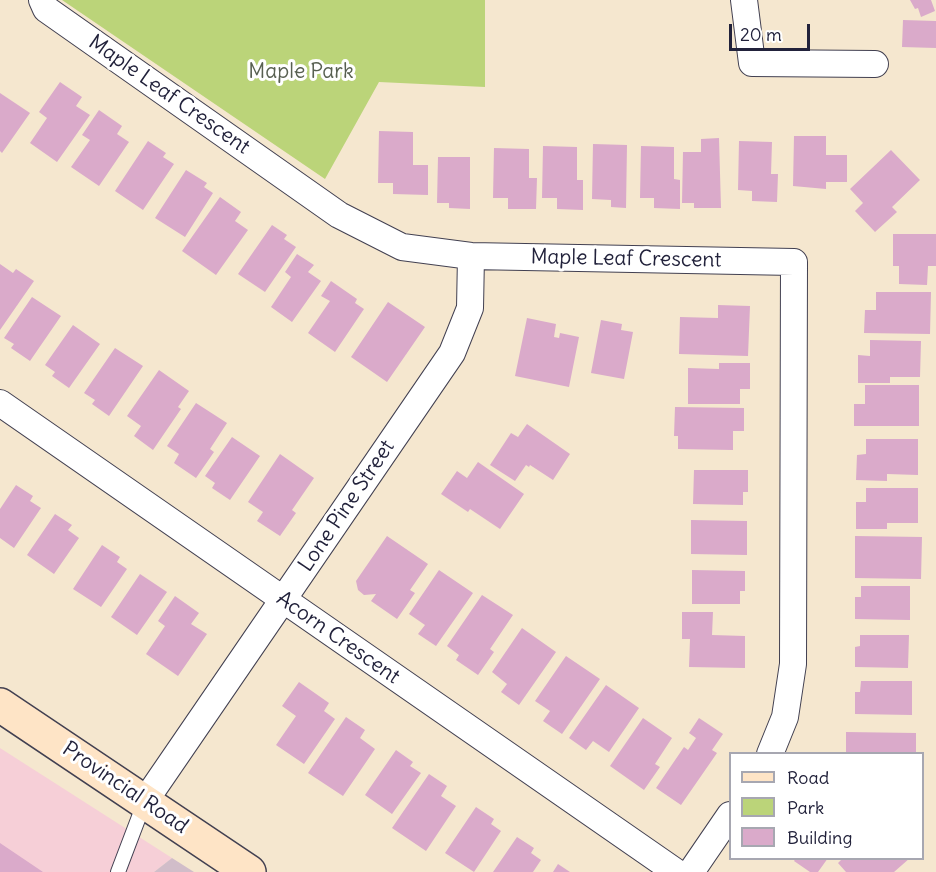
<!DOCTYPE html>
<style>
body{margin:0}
#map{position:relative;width:936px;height:872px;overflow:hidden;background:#f5e7cf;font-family:Delius,sans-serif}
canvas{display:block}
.legend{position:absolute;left:729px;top:752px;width:195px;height:108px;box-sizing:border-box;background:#fff;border:2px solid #a7a7b1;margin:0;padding:8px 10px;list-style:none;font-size:18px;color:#22223b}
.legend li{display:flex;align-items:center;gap:12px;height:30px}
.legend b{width:30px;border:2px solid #a7a7b1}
.scale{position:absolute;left:729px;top:24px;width:81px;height:27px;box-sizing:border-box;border:3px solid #22223b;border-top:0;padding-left:8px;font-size:18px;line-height:21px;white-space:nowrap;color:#22223b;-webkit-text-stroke:4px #fff;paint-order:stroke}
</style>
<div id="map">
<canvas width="936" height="872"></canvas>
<ul class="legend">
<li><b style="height:8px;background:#fee4c6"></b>Road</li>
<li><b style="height:16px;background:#bbd479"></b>Park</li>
<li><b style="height:16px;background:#daaaca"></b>Building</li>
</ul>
<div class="scale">20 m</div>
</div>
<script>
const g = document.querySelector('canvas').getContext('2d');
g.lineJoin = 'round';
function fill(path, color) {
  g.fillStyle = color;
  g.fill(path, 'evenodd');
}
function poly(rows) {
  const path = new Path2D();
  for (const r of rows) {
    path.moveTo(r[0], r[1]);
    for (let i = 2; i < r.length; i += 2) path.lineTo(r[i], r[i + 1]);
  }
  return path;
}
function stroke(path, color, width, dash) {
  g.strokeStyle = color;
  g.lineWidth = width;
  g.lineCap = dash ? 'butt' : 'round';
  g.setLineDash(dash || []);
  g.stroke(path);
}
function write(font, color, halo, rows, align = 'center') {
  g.font = font + ' Delius,sans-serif';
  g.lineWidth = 6;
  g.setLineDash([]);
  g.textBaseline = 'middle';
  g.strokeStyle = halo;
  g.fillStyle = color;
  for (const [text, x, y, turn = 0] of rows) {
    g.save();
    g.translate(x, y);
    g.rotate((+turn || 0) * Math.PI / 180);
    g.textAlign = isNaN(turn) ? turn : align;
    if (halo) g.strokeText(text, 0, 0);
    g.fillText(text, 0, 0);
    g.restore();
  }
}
fill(poly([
 [0,748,172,858,154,872,0,872]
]), '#f6cfd7');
fill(poly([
 [172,858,194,872,154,872]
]), '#d1bdc9');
fill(poly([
 [62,0,485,0,485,87,379,82,325,179]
]), '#bbd479');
fill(poly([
 [910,0,931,0,935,11,921,17,918,8,915,9],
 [903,20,936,21,936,48,902,47],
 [60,82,82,97,76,106,90,115,57,162,30,143,47,118,39,112],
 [0,93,30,113,2,153,0,151],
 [99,110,122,126,117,134,129,142,99,186,71,167,90,140,82,135],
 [379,131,413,132,413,165,428,165,428,195,393,194,393,183,378,183],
 [794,136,826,136,826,155,847,155,847,182,826,182,826,189,793,186],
 [719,138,721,208,694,208,694,203,682,203,683,152,701,152,701,139],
 [148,141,166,153,163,157,174,164,143,210,115,191],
 [739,141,772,142,771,174,778,174,777,202,752,201,752,191,738,190],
 [593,144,627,145,626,208,611,207,611,200,592,199],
 [543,146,577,147,577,180,583,180,583,210,557,209,557,198,542,198],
 [641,146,674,147,674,179,680,180,680,209,654,208,654,198,640,198],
 [494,148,529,149,529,178,537,178,536,209,508,209,508,198,493,198],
 [891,150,920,180,892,207,897,212,875,232,855,211,863,203,850,189],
 [438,157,470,157,470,209,449,208,449,203,437,203],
 [186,170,207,183,204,187,213,193,185,237,155,218],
 [220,197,241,212,235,221,248,230,216,275,182,251],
 [272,225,287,235,284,239,296,247,265,292,238,274],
 [893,234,936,234,936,266,928,266,927,285,899,284,899,266,893,266],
 [297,254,314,265,308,272,321,281,292,322,271,307,291,277,285,272],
 [0,264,13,273,16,269,34,281,0,330],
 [331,281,357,299,355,303,364,309,335,352,308,333,330,301,321,296],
 [876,292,931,292,930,334,864,333,865,310,876,310],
 [32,297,61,316,30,361,11,348,14,344,4,338],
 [388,302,425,327,387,382,351,357],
 [718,305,750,306,748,356,679,354,680,317,718,318],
 [527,318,556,324,554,337,559,338,560,333,579,337,569,387,515,376],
 [601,320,622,324,621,330,633,332,624,379,591,373],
 [73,325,100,344,69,388,52,376,55,372,45,365],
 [870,340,921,341,920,377,890,377,890,383,858,383,858,355,870,356],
 [115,348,143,366,109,416,92,404,95,400,84,393],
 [719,363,750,363,750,389,740,389,740,404,688,404,688,368,719,369],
 [159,370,189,391,178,407,181,409,153,450,134,436,141,426,127,416],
 [865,385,919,385,919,426,854,426,854,404,865,404],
 [196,403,227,423,210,449,214,452,196,478,174,463,179,454,167,446],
 [675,407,744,408,744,431,733,431,733,450,678,449,678,436,674,436],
 [527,424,570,454,553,480,530,465,529,467,526,465,515,481,490,465,511,433,518,437],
 [232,437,260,456,230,500,212,488,215,483,205,476],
 [866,439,918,439,918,475,887,474,887,481,856,480,857,455,866,454],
 [280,454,314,478,292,510,296,513,280,536,257,521,263,512,248,502],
 [478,462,524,494,500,529,470,509,468,512,441,494,457,471,467,478],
 [694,470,748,470,748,492,743,492,743,505,693,504],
 [16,485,33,496,30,501,41,508,14,548,0,538,0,509],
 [866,488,918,488,918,523,887,523,887,529,856,529,856,502,866,502],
 [55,514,72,525,68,530,79,538,54,574,27,555],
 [691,520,747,521,747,555,691,554],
 [387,536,428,564,410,590,415,593,397,619,371,601,376,594,364,595,358,590,356,581],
 [855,536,922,537,921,579,855,578],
 [102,545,120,557,117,562,127,569,101,607,73,589],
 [439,570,473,593,436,646,418,634,425,625,409,614],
 [692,570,745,571,745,591,740,591,740,604,692,604],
 [140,574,167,592,137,635,111,617],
 [861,586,910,586,910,620,855,619,855,597,861,597],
 [482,595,513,615,490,649,494,652,478,675,456,660,459,655,447,646],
 [175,596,199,613,191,624,207,634,178,676,146,654,165,626,158,621],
 [682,612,713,612,712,635,745,636,745,668,689,667,690,639,682,639],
 [522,628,556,652,519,705,501,692,507,684,492,672],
 [860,635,909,635,908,668,855,667,855,647,860,646],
 [566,656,600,679,562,734,543,721,550,711,535,701],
 [861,681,912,681,912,715,855,714,855,692,860,692],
 [299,682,329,703,324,711,335,719,304,764,276,745,296,716,282,706],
 [606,685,639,708,609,752,593,741,586,750,569,738],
 [346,717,365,730,360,738,375,749,343,796,308,773],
 [643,718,672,738,655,764,660,767,644,790,610,766],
 [699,718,723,734,712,750,717,753,681,805,656,788,684,747,688,750,696,738,689,733],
 [846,732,916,733,916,754,846,754],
 [396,750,413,762,410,766,421,773,392,814,365,795],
 [429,774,447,786,441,796,456,806,426,851,392,828],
 [476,807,494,819,491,824,501,831,474,872,445,853],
 [517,837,534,848,531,853,541,860,533,872,493,872],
 [0,843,43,872,0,872],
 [796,858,828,858,818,872,810,872,794,861],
 [843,858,910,858,894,872,846,872,838,863],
 [558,864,570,872,553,872]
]), '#daaaca');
const service = poly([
 [118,872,145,801]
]);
const minor = poly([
 [42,0,46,9,339,215,402,247,471,256,794,262,793,664,785,717,770,754],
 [744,0,752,63,875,64],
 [0,403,676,872],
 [145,801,452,353,470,308,471,256],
 [691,872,730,815]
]);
const secondary = poly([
 [0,705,249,872]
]);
stroke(service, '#424051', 16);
stroke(minor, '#424051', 28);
stroke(secondary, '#424051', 36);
stroke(service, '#fff', 14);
stroke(minor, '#fff', 26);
stroke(secondary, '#fee4c6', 33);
write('21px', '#586051', '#fff', [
 ["Maple Park",301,72]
]);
write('21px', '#22223b', '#fff', [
 ["Maple Leaf Crescent",169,95,35],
 ["Maple Leaf Crescent",626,259,1],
 ["Lone Pine Street",347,506,-56],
 ["Acorn Crescent",338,638,35],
 ["Provincial Road",125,788,34]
]);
</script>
